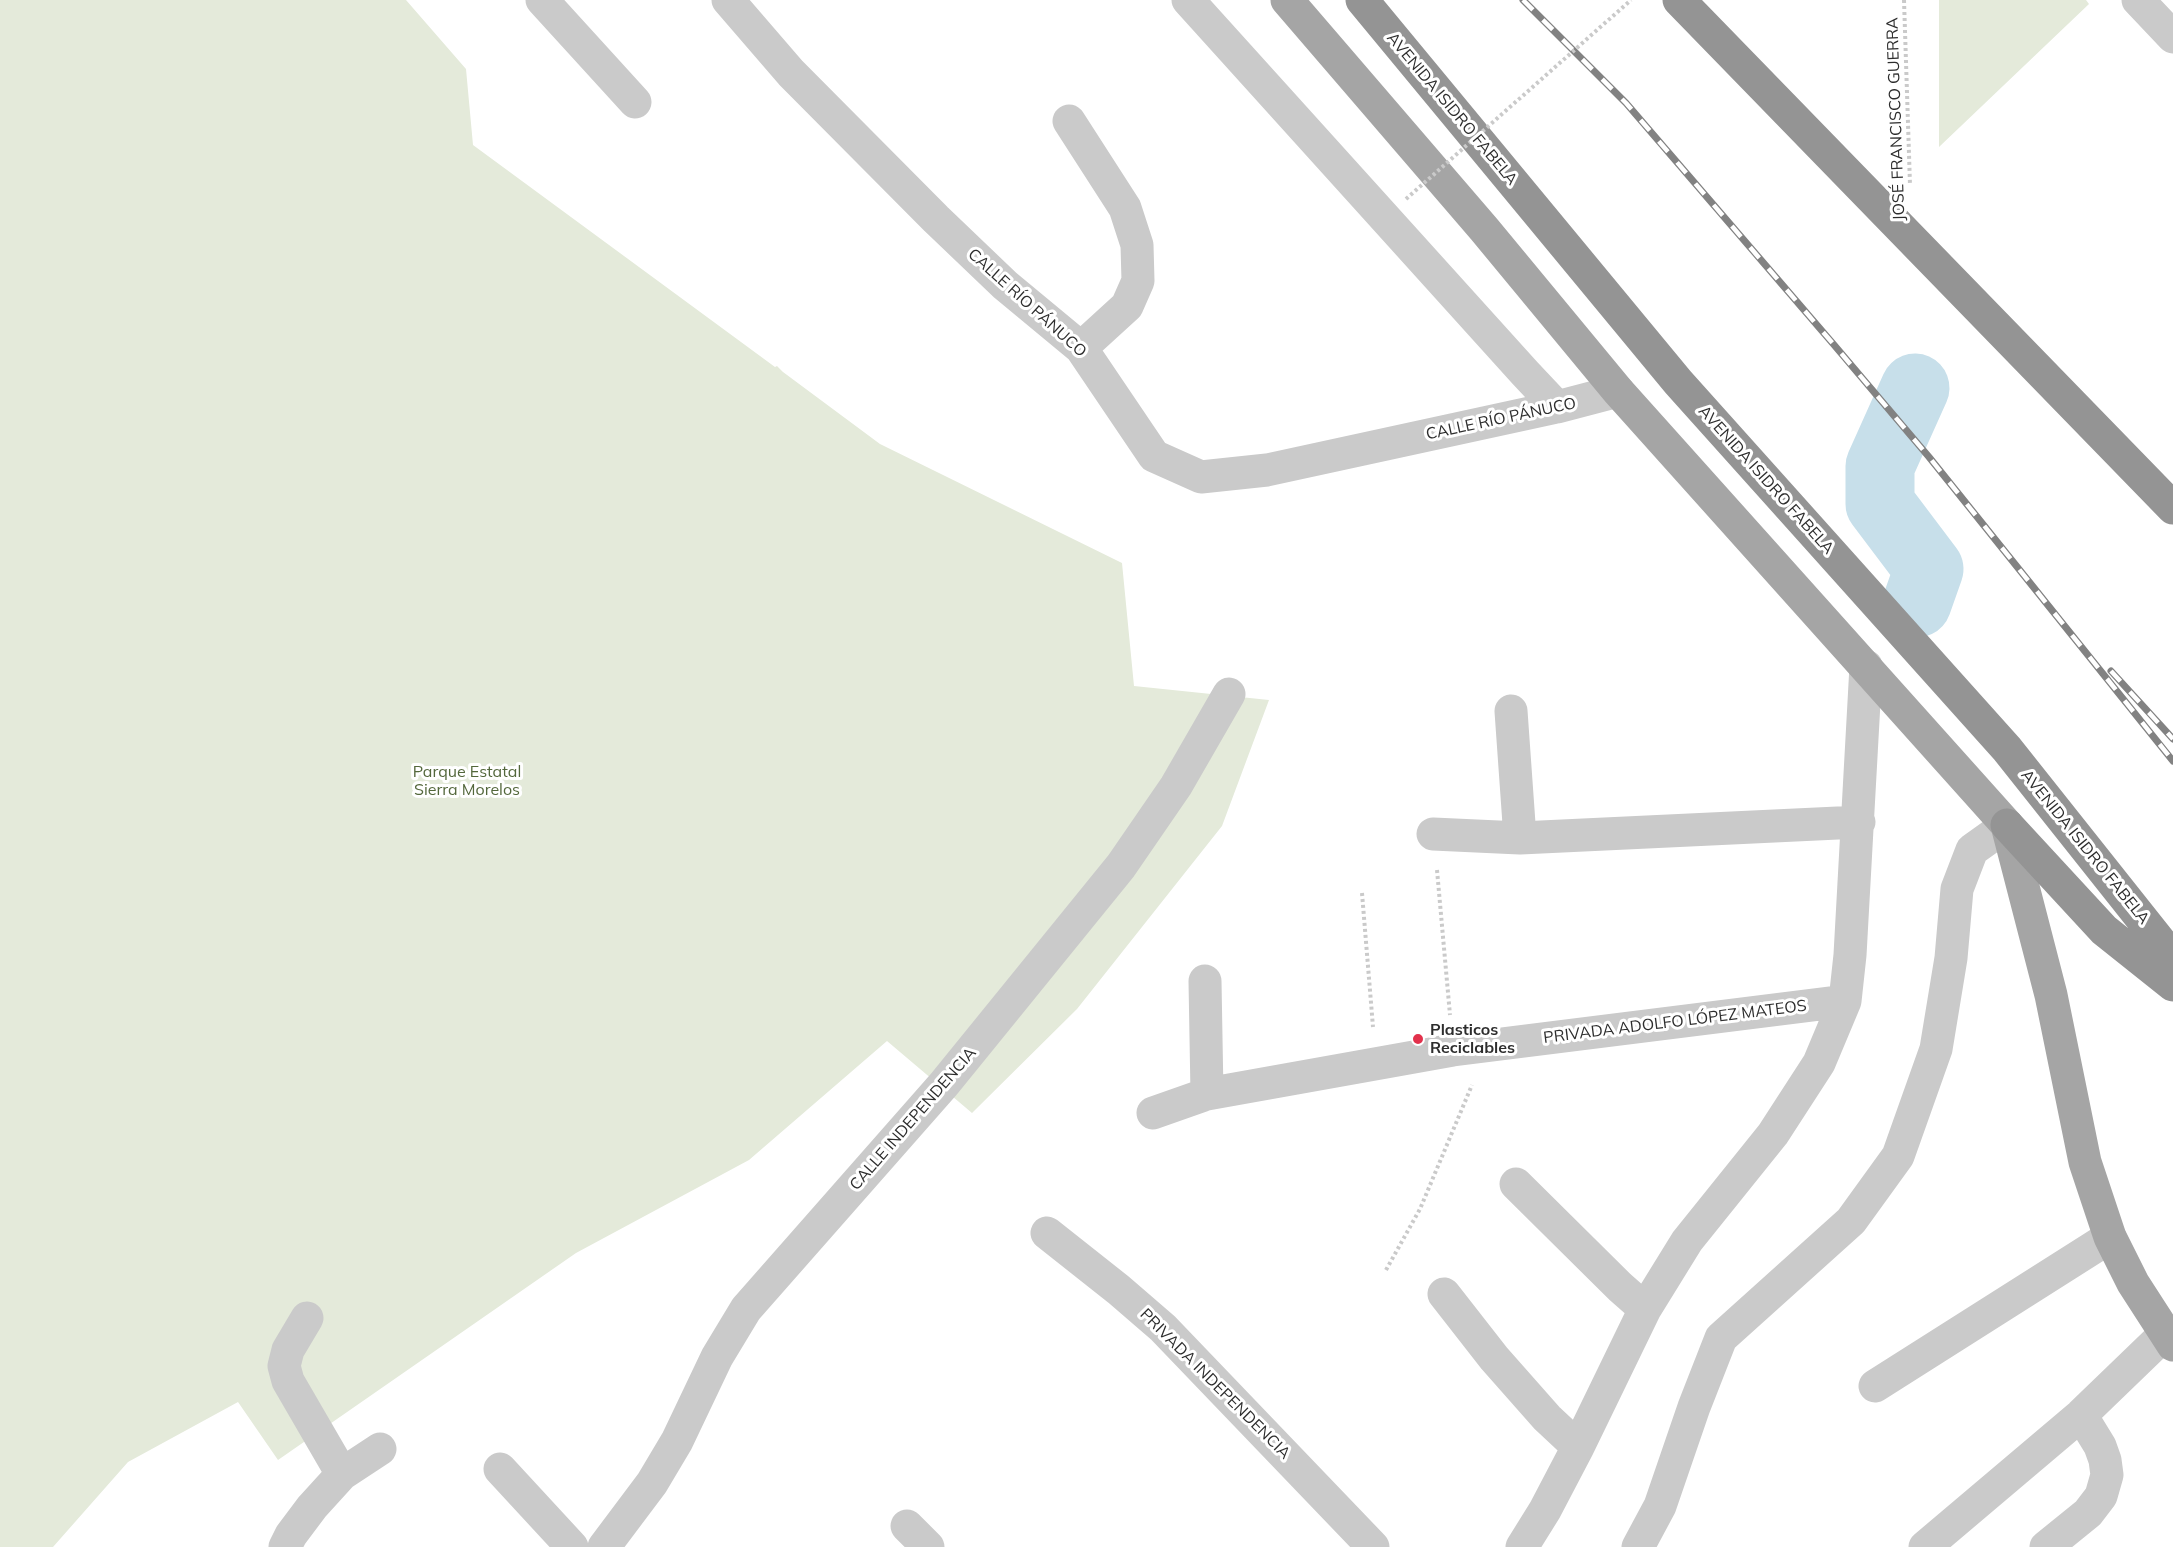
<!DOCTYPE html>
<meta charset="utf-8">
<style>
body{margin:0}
canvas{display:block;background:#fff}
</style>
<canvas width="2173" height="1547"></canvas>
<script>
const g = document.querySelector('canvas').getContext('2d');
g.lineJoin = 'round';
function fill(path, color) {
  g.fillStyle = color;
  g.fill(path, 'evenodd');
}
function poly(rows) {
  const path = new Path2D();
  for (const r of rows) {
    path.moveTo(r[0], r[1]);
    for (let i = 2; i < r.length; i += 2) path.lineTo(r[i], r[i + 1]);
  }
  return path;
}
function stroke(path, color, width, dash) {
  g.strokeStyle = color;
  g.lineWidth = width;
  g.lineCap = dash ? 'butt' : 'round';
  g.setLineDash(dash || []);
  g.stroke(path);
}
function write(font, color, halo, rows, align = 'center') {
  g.font = font + ' Mulish,sans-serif';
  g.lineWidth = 6;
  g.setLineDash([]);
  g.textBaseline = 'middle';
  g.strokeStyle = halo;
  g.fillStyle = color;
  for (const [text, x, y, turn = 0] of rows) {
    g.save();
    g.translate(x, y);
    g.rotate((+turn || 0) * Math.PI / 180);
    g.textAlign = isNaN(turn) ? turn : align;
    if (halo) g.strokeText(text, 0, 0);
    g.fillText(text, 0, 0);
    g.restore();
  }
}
fill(poly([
 [0,0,406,0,466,69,473,145,775,367,777,366,783,372,880,444,1122,563,1134,686,1269,700,1222,826,1077,1009,972,1113,887,1041,749,1160,576,1253,278,1460,238,1402,128,1462,53,1547,0,1547],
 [1939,0,2086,0,2089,4,1939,147]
]), '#e4eada');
stroke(poly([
 [1915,388,1880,466,1880,504,1929,569,1917,603]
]), '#c7dfea', 69);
stroke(poly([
 [1904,0,1910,185],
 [1437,870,1450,1015],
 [1362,893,1373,1027],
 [1386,1270,1420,1209,1472,1085]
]), '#cacaca', 4, [3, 3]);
stroke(poly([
 [542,0,635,102],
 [728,0,791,73,936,219,1005,285,1081,348,1154,456,1201,477,1267,470,1557,407,1618,391],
 [1188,0,1525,373,1557,407],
 [2138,0,2173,37],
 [1069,121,1125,208,1137,245,1138,281,1127,306,1081,348],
 [1511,711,1520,838],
 [1433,834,1520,838,1859,822],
 [1205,981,1207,1094],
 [1153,1113,1207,1094,1453,1050,1845,1001],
 [1516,1184,1620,1287,1645,1309],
 [1047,1233,1119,1290,1163,1328,1373,1547],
 [1444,1294,1494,1358,1547,1418,1578,1447],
 [307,1318,288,1350,284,1366,288,1381,342,1474],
 [1875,1386,2110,1237],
 [500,1469,572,1547],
 [907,1526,928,1547],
 [285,1547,291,1535,312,1507,342,1474,380,1449],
 [604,1547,652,1483,677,1441,717,1357,746,1309,944,1084,1121,866,1176,786,1229,694],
 [1522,1547,1545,1510,1578,1447,1645,1309,1687,1241,1773,1134,1819,1063,1845,1001,1850,955,1866,666],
 [1638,1547,1660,1506,1694,1407,1721,1338,1851,1221,1898,1156,1936,1049,1951,958,1957,889,1972,850,2007,825],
 [1925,1547,2081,1415,2165,1334],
 [2046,1547,2088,1513,2101,1496,2107,1475,2105,1460,2100,1446,2081,1415]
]), '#cacaca', 33);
stroke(poly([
 [1287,0,1484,229,1618,391,2007,825,2051,995,2085,1162,2110,1237,2133,1283,2173,1345]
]), '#a5a5a5', 33);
stroke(poly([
 [1362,0,1678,382,2007,749,2173,958],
 [1679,0,2173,508],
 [2007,825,2104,930,2173,985]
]), '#949494', 33);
const rail = poly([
 [1523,0,1626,103,1835,346,1929,457,2173,761],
 [2111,671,2173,739]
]);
stroke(rail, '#828282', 7);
stroke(rail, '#fff', 4.5, [14]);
stroke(poly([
 [1406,199,1631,0]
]), '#cacaca', 4, [3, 3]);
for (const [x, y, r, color] of [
 [1418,1039,6,"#e2314c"]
]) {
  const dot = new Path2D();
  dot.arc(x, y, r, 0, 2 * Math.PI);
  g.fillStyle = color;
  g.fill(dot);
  stroke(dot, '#fff', 2);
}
write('16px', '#2d2d2d', '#fff', [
 ["AVENIDA ISIDRO FABELA",1452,109,50],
 ["JOSÉ FRANCISCO GUERRA",1896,119,-92],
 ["CALLE RÍO PÁNUCO",1027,303,42],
 ["CALLE RÍO PÁNUCO",1501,419,-12],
 ["AVENIDA ISIDRO FABELA",1766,480,48],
 ["AVENIDA ISIDRO FABELA",2085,847,51],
 ["PRIVADA ADOLFO LÓPEZ MATEOS",1675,1022,-7],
 ["CALLE INDEPENDENCIA",913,1119,-49],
 ["PRIVADA INDEPENDENCIA",1215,1384,45]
]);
write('16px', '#53673b', '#fff', [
 ["Parque Estatal",467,772],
 ["Sierra Morelos",467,790]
]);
write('bold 16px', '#2d2d2d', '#fff', [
 ["Plasticos",1430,1030],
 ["Reciclables",1430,1048]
], 'left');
</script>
